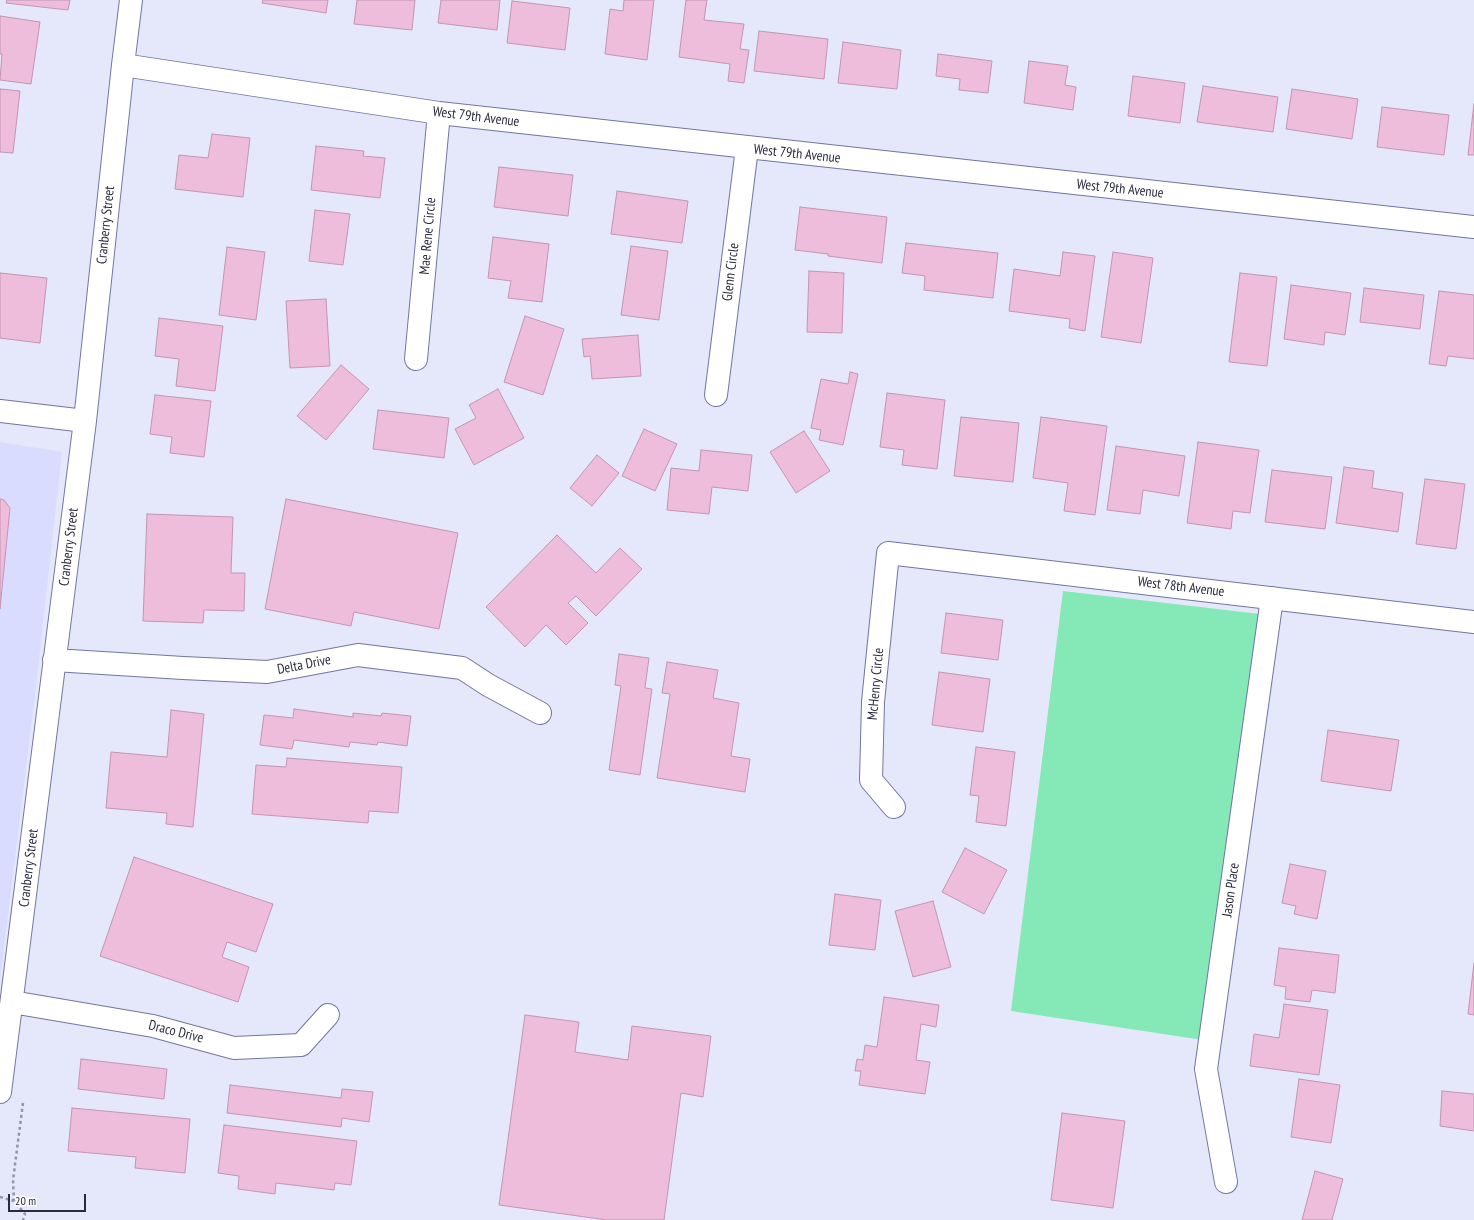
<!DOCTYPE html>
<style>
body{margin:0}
#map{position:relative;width:1474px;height:1220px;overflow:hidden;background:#e5e8fb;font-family:"PT Sans Narrow",sans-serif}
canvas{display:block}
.scale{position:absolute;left:8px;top:1194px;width:78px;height:18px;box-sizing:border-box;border:2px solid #292a3d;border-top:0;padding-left:5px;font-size:12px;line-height:14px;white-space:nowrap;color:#292a3d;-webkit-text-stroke:3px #fff;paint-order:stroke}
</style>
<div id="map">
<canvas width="1474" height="1220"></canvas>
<div class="scale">20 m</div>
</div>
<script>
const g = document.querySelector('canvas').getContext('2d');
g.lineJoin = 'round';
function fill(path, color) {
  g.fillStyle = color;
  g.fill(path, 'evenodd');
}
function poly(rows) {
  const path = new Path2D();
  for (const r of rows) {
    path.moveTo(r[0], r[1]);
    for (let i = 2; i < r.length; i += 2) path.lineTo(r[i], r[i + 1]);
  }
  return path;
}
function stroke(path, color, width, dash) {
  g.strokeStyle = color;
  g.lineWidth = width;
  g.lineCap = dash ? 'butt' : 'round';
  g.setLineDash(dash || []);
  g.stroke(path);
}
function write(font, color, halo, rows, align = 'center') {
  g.font = font + ' "PT Sans Narrow",sans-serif';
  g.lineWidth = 3;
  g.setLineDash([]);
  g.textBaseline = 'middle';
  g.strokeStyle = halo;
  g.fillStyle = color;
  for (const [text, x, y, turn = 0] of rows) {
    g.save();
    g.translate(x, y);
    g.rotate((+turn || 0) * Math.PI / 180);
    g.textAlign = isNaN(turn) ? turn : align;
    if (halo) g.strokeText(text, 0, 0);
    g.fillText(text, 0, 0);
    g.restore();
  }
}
fill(poly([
 [0,442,62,452,36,687,0,980]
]), '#d9dcfe');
fill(poly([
 [1063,591,1260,614,1203,1040,1011,1011]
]), '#84e9b7');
const building = poly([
 [7,0,70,0,68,10,6,3,7,0],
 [263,0,328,0,326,13,262,3,263,0],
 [357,0,415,0,412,30,354,24,357,0],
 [441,0,500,0,497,30,438,23,441,0],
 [624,0,654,0,647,60,605,54,610,9,623,11,624,0],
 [686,0,707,0,704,20,744,24,740,49,749,50,744,83,728,81,730,64,679,57,686,0],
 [512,1,570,8,565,50,507,43,512,1],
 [0,16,40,22,31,84,0,80,2,54,0,54,0,16],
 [759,31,828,39,824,79,754,71,759,31],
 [843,42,901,50,897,89,838,83,843,42],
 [938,54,992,61,988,93,959,90,960,79,936,76,938,54],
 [1029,61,1068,66,1065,85,1076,87,1073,110,1024,103,1029,61],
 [1133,76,1185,83,1180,123,1128,116,1133,76],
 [1203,86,1278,97,1273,132,1197,122,1203,86],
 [0,89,20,91,13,153,0,152,0,89],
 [1292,89,1358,99,1352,139,1286,129,1292,89],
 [1474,104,1474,155,1468,155,1474,104],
 [1382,107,1449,115,1444,155,1377,147,1382,107],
 [212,134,250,138,243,197,175,189,179,155,208,158,212,134],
 [316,146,364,151,363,156,385,158,380,198,311,190,316,146],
 [499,167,573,175,568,216,494,207,499,167],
 [617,191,688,201,682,243,611,234,617,191],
 [800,207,887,217,882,263,828,256,828,254,795,250,800,207],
 [315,210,350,214,343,265,309,261,315,210],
 [493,237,549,244,542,302,508,298,511,281,488,278,493,237],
 [906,243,998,253,993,298,924,290,925,276,902,273,906,243],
 [631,246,668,251,659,320,621,315,631,246],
 [227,247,265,252,256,320,219,315,227,247],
 [1063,252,1095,256,1085,331,1069,328,1070,319,1009,311,1014,269,1060,276,1063,252],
 [1113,252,1153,258,1141,343,1101,337,1113,252],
 [809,271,844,273,842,333,807,332,809,271],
 [0,273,47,278,40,343,0,338,0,273],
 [1240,273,1277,277,1267,366,1229,362,1240,273],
 [1291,285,1351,293,1345,335,1325,332,1324,345,1284,339,1291,285],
 [1364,288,1424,295,1420,329,1360,322,1364,288],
 [1439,291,1474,295,1474,359,1448,356,1446,366,1429,364,1439,291],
 [326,299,330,366,290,368,286,301,326,299],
 [525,316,564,329,543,395,504,382,525,316],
 [159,318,223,326,215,391,176,386,179,359,155,356,159,318],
 [638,335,641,376,592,379,590,356,584,357,582,339,638,335],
 [341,365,369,389,326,440,297,416,341,365],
 [850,372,858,374,843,445,819,440,821,430,811,428,821,379,848,384,850,372],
 [498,389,524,438,474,465,455,429,476,418,469,405,498,389],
 [887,393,945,400,937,469,902,465,904,450,880,447,887,393],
 [155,395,211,401,204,457,170,453,172,437,150,434,155,395],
 [378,410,449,418,444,458,373,449,378,410],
 [961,417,1019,423,1013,482,954,476,961,417],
 [1041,417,1107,426,1095,515,1064,511,1068,483,1033,478,1041,417],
 [644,429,677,444,655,491,622,476,644,429],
 [804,431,830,471,796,493,770,452,804,431],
 [1198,442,1259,450,1250,513,1233,511,1231,529,1187,523,1198,442],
 [1116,446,1185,456,1179,496,1143,490,1140,514,1107,510,1116,446],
 [701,450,752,455,748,491,712,487,709,514,667,510,671,468,699,471,701,450],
 [597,455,619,473,592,506,570,488,597,455],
 [1344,467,1374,471,1372,488,1403,493,1398,532,1336,523,1344,467],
 [1272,470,1332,477,1325,529,1265,522,1272,470],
 [1425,479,1465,484,1456,549,1416,544,1425,479],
 [0,499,4,500,10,508,0,609,0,499],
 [286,499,458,533,439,629,354,612,351,626,265,609,286,499],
 [147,514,233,517,231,573,245,573,244,611,204,610,203,623,143,621,147,514],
 [557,535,596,573,620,548,642,569,596,616,576,596,568,603,588,623,566,645,546,625,525,647,486,607,557,535],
 [946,613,1003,620,998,660,941,653,946,613],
 [619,654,649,658,645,688,652,689,640,775,609,770,621,686,615,685,619,654],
 [667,662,718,670,713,698,739,703,731,756,750,759,745,792,657,778,670,694,662,693,667,662],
 [939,672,990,679,983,732,932,725,939,672],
 [294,709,353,717,353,713,381,716,382,713,411,716,407,746,378,742,377,745,350,742,349,747,294,740,292,749,260,745,264,715,293,718,294,709],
 [171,710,204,714,193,827,166,824,167,813,106,808,111,752,167,757,171,710],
 [1328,730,1399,740,1391,791,1321,781,1328,730],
 [976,747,1015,752,1006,826,976,822,979,796,970,795,976,747],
 [287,758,402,767,398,813,369,811,368,823,252,814,256,765,286,767,287,758],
 [965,848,1007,870,984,914,942,892,965,848],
 [134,857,273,904,256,952,227,942,222,957,249,967,238,1002,100,956,134,857],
 [1290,864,1326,871,1317,919,1294,914,1296,906,1282,903,1290,864],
 [835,894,881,900,875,950,829,945,835,894],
 [933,901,951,967,913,977,895,911,933,901],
 [1279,948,1339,955,1335,993,1312,990,1310,1002,1285,999,1286,987,1274,985,1279,948],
 [1474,963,1474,1015,1468,1014,1474,963],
 [884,997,939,1005,936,1027,921,1024,916,1060,930,1062,925,1094,859,1085,861,1071,855,1071,857,1059,863,1060,865,1045,877,1047,884,997],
 [1284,1004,1328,1010,1319,1075,1250,1066,1254,1034,1279,1038,1284,1004],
 [525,1015,579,1022,575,1052,628,1060,632,1026,711,1036,703,1097,681,1093,664,1220,607,1220,499,1205,525,1015],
 [81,1059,167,1069,164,1099,78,1089,81,1059],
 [1299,1079,1340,1085,1331,1143,1291,1137,1299,1079],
 [230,1085,341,1098,342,1089,373,1092,369,1122,342,1118,341,1127,227,1113,230,1085],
 [1442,1091,1474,1094,1474,1131,1440,1126,1442,1091],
 [72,1108,190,1119,185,1173,135,1168,136,1157,68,1151,72,1108],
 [1062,1113,1125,1121,1113,1208,1051,1200,1062,1113],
 [224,1125,357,1141,351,1185,335,1183,334,1190,276,1183,275,1194,238,1189,239,1176,218,1173,224,1125],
 [1315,1171,1343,1179,1332,1220,1302,1220,1315,1171]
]);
fill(building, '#edbddb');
stroke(building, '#c395b2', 1);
const minor = poly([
 [123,65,439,113,1474,227],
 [416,359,439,113],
 [716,395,747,148],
 [0,411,85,421],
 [54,660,183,668,267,672,358,655,462,668,488,685,540,713],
 [894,807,871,780,873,702,888,553,1474,622],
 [12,1002,153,1026,234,1048,301,1045,328,1015],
 [0,1092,85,421,123,65,131,0],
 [1226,1182,1206,1069,1272,598]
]);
stroke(minor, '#7275a1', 24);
stroke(poly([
 [23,1103,13,1180,14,1201,25,1214,23,1220],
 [0,1197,14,1201]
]), '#9193a6', 2.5, [3, 3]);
stroke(minor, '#fff', 22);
write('14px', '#292a3d', '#fff', [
 ["West 79th Avenue",476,117,7],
 ["West 79th Avenue",797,154,6],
 ["West 79th Avenue",1120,189,6],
 ["Cranberry Street",106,225,-84],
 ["Mae Rene Circle",428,236,-85],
 ["Glenn Circle",731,272,-83],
 ["Cranberry Street",69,547,-83],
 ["West 78th Avenue",1181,587,7],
 ["Delta Drive",304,665,-11],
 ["McHenry Circle",876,684,-85],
 ["Cranberry Street",29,868,-83],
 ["Jason Place",1231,890,-82],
 ["Draco Drive",176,1032,14]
]);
</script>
